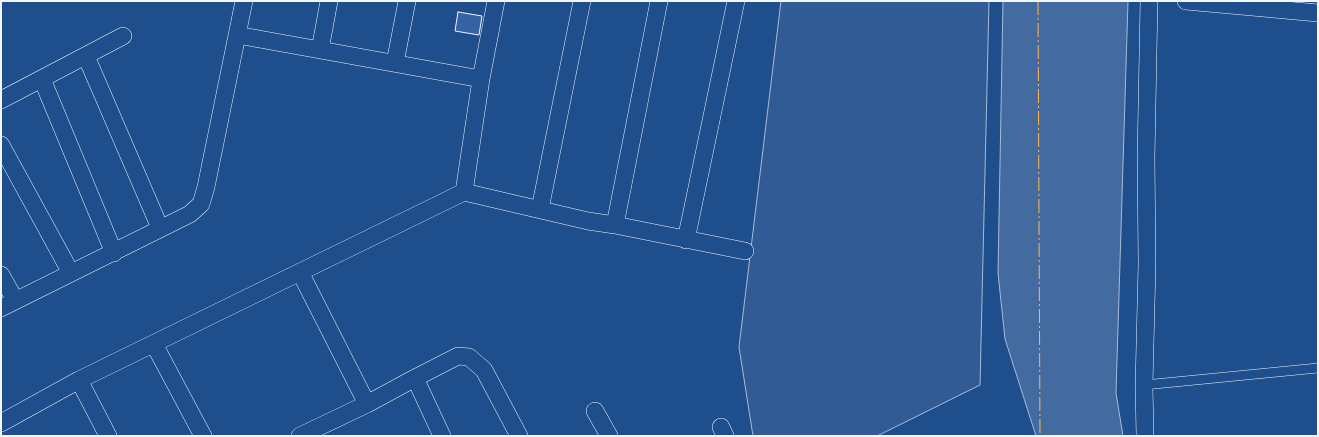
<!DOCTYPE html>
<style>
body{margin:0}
#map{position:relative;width:1319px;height:437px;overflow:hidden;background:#1f4e8c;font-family:Signika,sans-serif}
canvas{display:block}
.frame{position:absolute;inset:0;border:2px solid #f2f6ff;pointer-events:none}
</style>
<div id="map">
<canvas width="1319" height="437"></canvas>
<div class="frame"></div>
</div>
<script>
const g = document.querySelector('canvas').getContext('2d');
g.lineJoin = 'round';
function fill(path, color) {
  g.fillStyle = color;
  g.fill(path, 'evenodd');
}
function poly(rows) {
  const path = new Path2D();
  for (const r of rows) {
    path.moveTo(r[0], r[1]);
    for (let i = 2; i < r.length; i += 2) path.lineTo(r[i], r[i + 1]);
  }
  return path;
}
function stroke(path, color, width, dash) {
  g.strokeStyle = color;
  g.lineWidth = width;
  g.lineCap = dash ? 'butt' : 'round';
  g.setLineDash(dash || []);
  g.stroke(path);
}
const built = poly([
 [781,1,989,1,980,385,877,436,753,436,739,347,781,1]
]);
fill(built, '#305b95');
stroke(built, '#a8bbd7', 1);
const water = poly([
 [1003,1,1128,1,1116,393,1123,436,1036,436,1005,339,998,273,1003,1]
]);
fill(water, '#446ba0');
stroke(water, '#a8bbd7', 1);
const building = poly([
 [458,12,482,16,479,35,455,31,458,12]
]);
fill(building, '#3563a3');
stroke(building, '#f2f6ff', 1);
const lane = poly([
 [1144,385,1318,368]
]);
const street = poly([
 [1186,1,1318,13],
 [237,35,481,79],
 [320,50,329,1],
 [86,56,160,228],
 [395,63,407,1],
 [42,79,114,253],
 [1,100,123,36],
 [1,145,71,273],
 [464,192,481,79,496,1],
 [540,209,582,1],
 [615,225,659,1],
 [686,240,736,1],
 [300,272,367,404],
 [1,275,15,300],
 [1,308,190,214,201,204,206,187,244,1],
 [154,344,203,436],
 [415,378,442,436],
 [79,380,108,436],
 [595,411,609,436],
 [1,423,79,380,464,192,588,221,615,225,745,251],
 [721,427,725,436],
 [300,436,367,404,415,378,458,356,469,357,484,370,519,436],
 [1145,436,1144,385,1147,264,1146,157,1149,1]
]);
stroke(lane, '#f2f6ff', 10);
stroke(street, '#f2f6ff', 18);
stroke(lane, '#1f4e8c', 9);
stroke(street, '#1f4e8c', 17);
stroke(poly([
 [1038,1,1040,436]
]), '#ffb74d', 1, [14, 3, 2, 3]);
</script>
